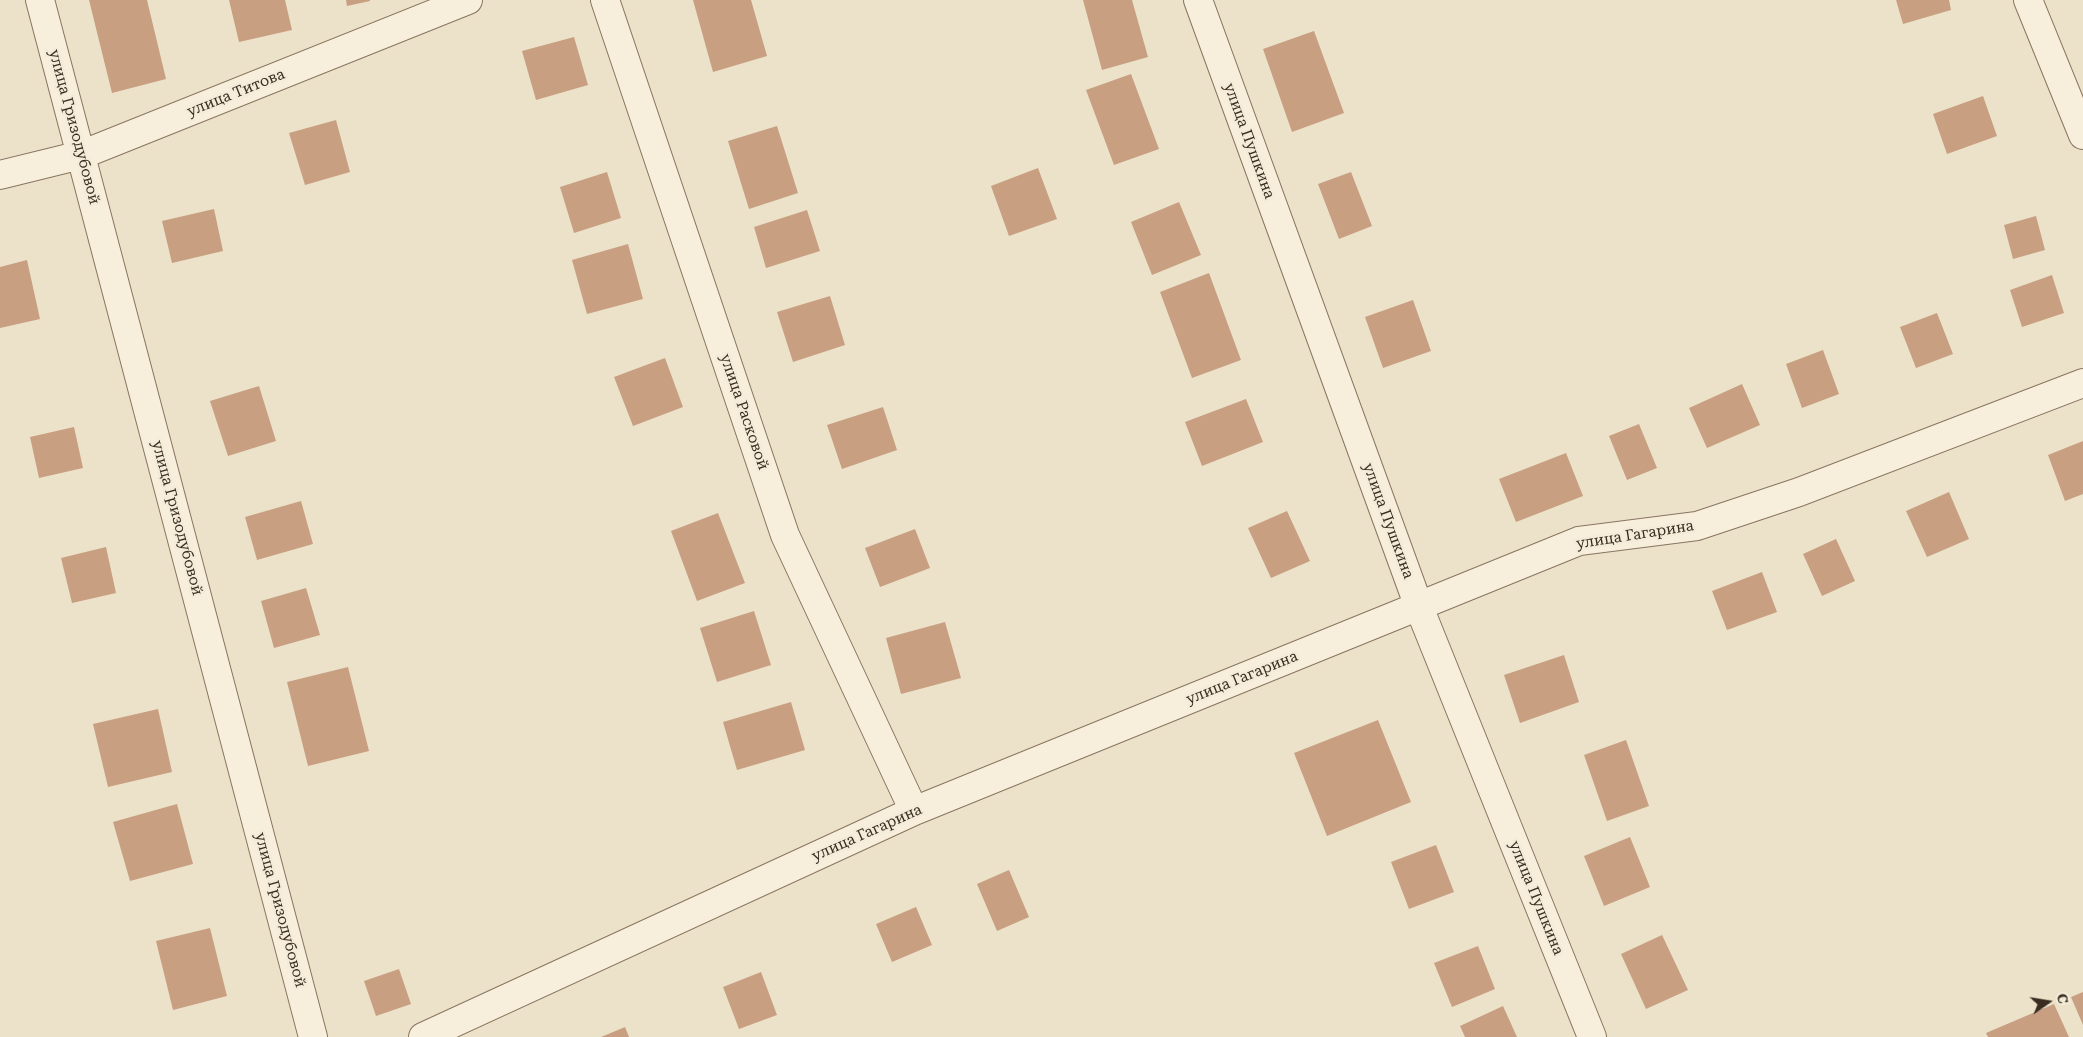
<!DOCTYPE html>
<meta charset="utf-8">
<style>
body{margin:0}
#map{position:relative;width:2083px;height:1037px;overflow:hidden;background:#ece2c9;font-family:"Roboto Serif",serif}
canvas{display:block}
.north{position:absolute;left:2023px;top:977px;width:50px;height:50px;-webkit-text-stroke:4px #f4ecd8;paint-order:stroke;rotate:77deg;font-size:14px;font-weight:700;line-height:20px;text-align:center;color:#392d21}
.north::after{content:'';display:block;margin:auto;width:18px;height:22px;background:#392d21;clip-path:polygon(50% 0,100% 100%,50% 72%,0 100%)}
</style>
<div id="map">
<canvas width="2083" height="1037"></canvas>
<div class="north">С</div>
</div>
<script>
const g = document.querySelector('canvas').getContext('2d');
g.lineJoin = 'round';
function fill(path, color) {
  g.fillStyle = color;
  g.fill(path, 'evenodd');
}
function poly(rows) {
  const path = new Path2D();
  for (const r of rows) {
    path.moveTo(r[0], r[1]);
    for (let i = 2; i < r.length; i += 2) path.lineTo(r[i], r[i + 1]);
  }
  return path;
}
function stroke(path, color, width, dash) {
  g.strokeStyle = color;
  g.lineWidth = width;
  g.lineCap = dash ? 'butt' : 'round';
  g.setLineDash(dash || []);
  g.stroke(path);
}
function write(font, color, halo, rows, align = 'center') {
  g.font = font + ' "Roboto Serif",serif';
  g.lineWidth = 5;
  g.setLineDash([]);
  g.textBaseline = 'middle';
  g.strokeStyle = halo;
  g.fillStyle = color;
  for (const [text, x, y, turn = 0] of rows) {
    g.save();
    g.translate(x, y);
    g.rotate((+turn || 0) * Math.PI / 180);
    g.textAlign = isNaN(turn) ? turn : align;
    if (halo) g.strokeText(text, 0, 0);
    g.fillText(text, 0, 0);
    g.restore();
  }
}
fill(poly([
 [89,0,147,0,166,79,112,93],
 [229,0,285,0,292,30,239,42],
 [346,0,370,0,370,1,347,6],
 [693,0,751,0,767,56,713,72],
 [1083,0,1132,0,1148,57,1102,70],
 [1896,0,1949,0,1951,10,1903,24],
 [1314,31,1344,113,1292,132,1263,49],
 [574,37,588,85,536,100,522,51],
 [1131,74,1159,149,1114,165,1086,90],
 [1983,96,1997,136,1947,154,1933,114],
 [336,120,350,172,305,185,289,133],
 [777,126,798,193,749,209,728,141],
 [1038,168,1057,219,1009,236,991,186],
 [607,172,621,218,574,233,560,187],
 [1351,172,1372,226,1339,239,1318,184],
 [1179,202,1201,255,1152,275,1131,222],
 [214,209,223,251,172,263,162,221],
 [807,210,820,251,766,268,754,227],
 [2036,216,2045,250,2013,259,2004,225],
 [628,244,643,299,587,314,572,260],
 [27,260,40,319,0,328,0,267],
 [1209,273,1241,360,1192,378,1160,292],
 [2052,275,2064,313,2022,327,2010,290],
 [830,296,845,345,793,362,777,312],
 [1413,300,1431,351,1383,368,1365,317],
 [1937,313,1953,354,1916,368,1900,327],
 [1823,350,1839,394,1802,408,1786,364],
 [665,358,683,407,633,426,614,377],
 [1742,384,1760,425,1707,448,1689,408],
 [259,386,276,441,228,456,210,401],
 [1246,399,1263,442,1202,466,1185,422],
 [883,407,897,450,842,469,827,425],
 [1639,424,1657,468,1627,480,1609,436],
 [74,427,83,468,39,478,30,437],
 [2083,441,2083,494,2065,501,2048,455],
 [1566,453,1583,496,1516,522,1499,479],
 [1949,492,1969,539,1927,557,1906,511],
 [301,501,313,544,257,560,245,517],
 [1287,511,1310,561,1271,578,1248,528],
 [718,513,745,583,697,601,671,531],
 [915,529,930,568,880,587,865,548],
 [1836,539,1855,581,1822,596,1803,554],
 [106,547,116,593,72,603,61,558],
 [1762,572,1777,612,1727,630,1712,591],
 [306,588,320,635,274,648,261,601],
 [754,611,771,665,717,682,700,628],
 [945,622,961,678,901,694,886,638],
 [1564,655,1579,702,1520,723,1504,675],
 [348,667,369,751,308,766,287,682],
 [791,702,805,750,737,770,723,722],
 [158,709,172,772,108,787,93,724],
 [1378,720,1411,802,1327,836,1294,753],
 [1626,740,1649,806,1607,821,1584,755],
 [177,804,193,864,130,881,113,822],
 [1630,837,1650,887,1604,906,1584,856],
 [1436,845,1454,892,1409,909,1391,862],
 [1009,870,1029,917,997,931,977,884],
 [916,907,932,945,892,962,876,924],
 [210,928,227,996,173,1010,156,941],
 [1662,935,1688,990,1646,1009,1621,954],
 [1478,946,1495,989,1452,1007,1434,963],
 [399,969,411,1004,376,1016,364,981],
 [761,972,777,1015,739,1029,723,987],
 [2083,992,2083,1025,2071,997],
 [2054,1004,2069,1037,1988,1037,1986,1033],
 [1503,1006,1517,1037,1465,1037,1460,1026],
 [625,1027,629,1037,601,1037]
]), '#c89f81');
const minor = poly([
 [40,0,313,1037],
 [605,0,785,535,914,811],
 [1198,0,1419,607,1592,1037],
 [2028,0,2083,135],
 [0,175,81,155,468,0],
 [423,1037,914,811,1579,541,1697,526,1799,492,2083,383]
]);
stroke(minor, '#88755f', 30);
stroke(minor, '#f7efdc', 28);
write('15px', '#392d21', '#f4ecd8', [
 ["улица Титова",236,93,-22],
 ["улица Гризодубовой",74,127,75],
 ["улица Пушкина",1249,141,70],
 ["улица Расковой",744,412,71],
 ["улица Гризодубовой",177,518,75],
 ["улица Пушкина",1388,521,70],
 ["улица Гагарина",1635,535,-9],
 ["улица Гагарина",1242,678,-22],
 ["улица Гагарина",867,833,-24],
 ["улица Пушкина",1536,898,68],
 ["улица Гризодубовой",280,910,75]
]);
</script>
